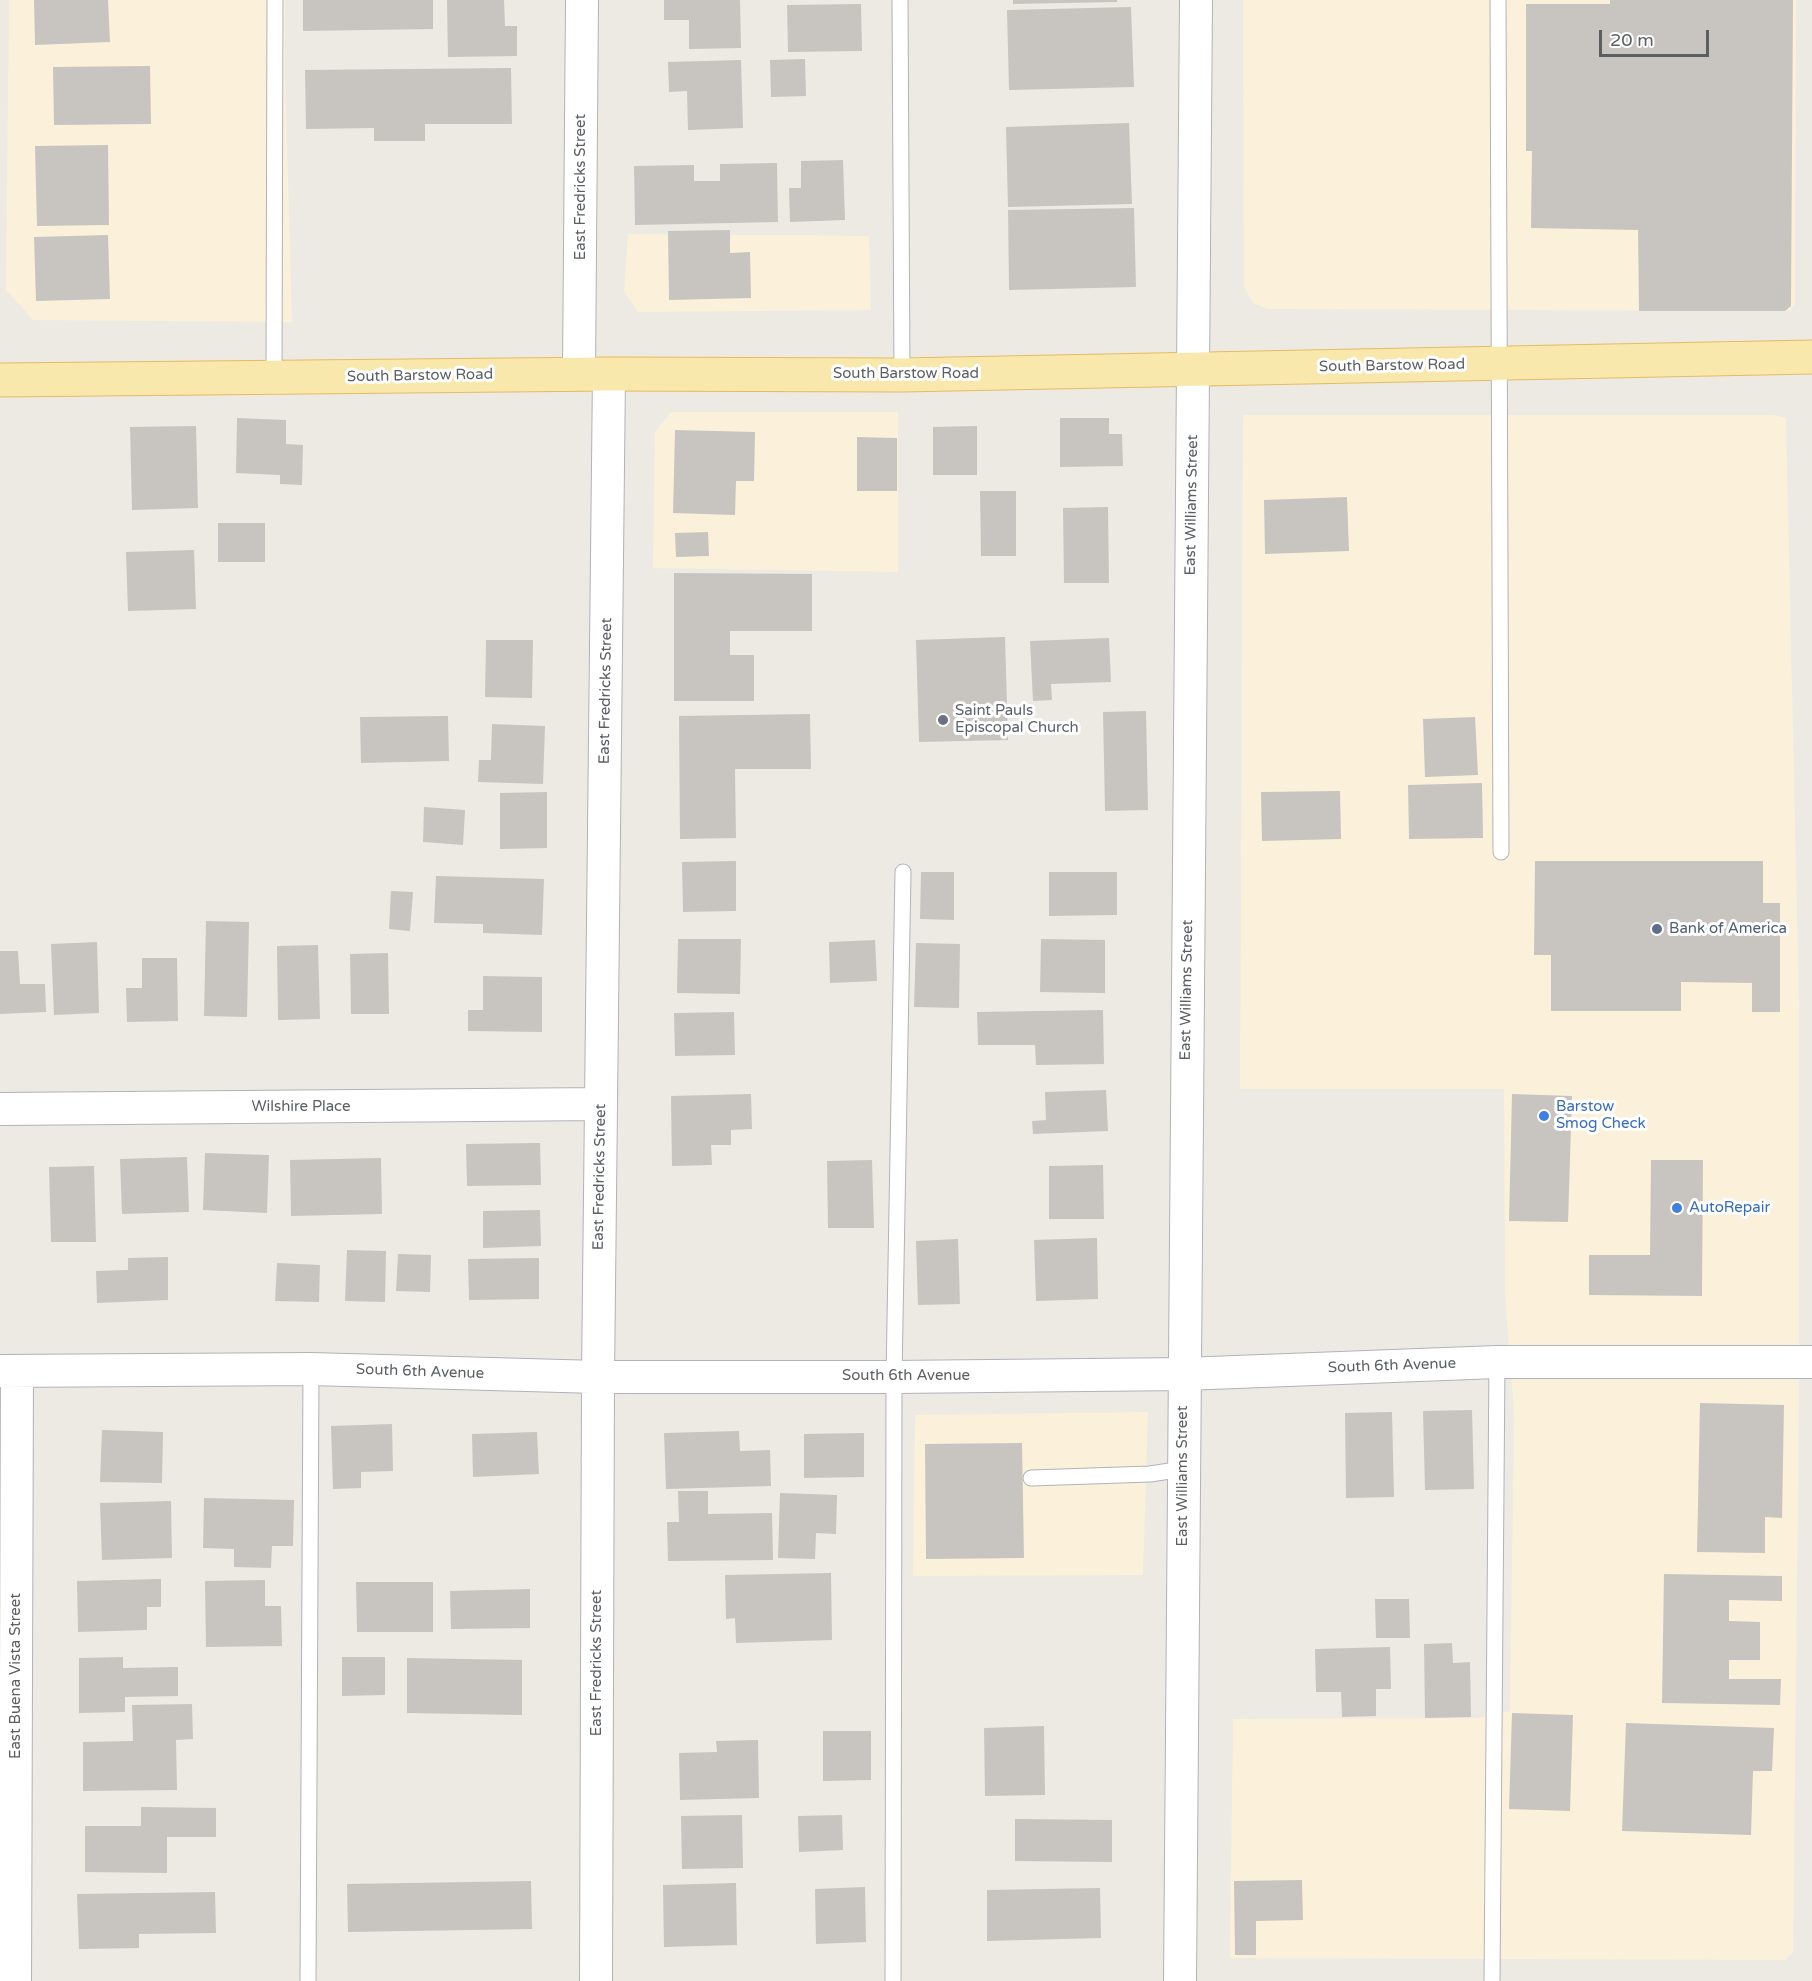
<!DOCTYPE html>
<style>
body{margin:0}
#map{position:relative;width:1812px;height:1981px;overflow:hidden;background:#eceae3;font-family:"Varela Round",sans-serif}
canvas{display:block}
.scale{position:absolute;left:1599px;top:30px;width:110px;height:27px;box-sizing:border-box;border:3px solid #5b5f62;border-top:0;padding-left:8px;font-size:18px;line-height:21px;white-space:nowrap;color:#5b5f62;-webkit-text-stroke:4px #fff;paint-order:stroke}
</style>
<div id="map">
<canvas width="1812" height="1981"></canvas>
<div class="scale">20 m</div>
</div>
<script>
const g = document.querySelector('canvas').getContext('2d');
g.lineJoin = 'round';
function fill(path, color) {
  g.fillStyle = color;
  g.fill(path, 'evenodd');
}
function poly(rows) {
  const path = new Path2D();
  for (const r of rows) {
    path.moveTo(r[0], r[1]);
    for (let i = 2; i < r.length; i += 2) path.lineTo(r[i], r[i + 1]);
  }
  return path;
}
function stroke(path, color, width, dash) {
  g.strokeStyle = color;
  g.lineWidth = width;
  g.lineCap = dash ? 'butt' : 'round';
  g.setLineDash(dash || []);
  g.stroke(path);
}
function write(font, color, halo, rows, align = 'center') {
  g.font = font + ' "Varela Round",sans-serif';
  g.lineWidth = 6;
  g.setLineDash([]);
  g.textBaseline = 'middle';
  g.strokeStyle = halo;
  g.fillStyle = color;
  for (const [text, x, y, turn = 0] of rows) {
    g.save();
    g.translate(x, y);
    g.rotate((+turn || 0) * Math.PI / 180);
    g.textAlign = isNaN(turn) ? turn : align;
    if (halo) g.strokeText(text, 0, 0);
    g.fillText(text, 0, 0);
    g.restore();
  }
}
fill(poly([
 [9,0,285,0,285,75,292,322,33,320,6,290],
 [1243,0,1796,0,1795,304,1789,311,1267,309,1253,303,1244,287],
 [628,234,869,236,871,310,638,312,624,291],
 [671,412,898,412,898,572,653,568,655,432],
 [1243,415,1773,415,1786,418,1799,1006,1799,1403,1793,1952,1785,1960,1230,1958,1233,1719,1478,1718,1510,1711,1514,1414,1505,1295,1504,1089,1240,1089],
 [1148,1412,1143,1575,913,1576,915,1415]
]), '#fbf1da');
fill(poly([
 [34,0,108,0,110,42,35,45],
 [303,0,433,0,433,29,303,31],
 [447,0,504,0,505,26,517,26,517,56,448,57],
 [664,0,740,0,741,48,689,49,689,20,664,20],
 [1013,0,1117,0,1117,2,1013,4],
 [1610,0,1793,0,1791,306,1785,311,1639,311,1638,230,1531,228,1532,151,1526,151,1526,4,1610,4],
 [861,4,862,51,788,52,787,5],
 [1131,7,1134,87,1009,90,1007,10],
 [805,59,806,96,771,97,770,60],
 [741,60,743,128,688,130,687,91,669,92,668,62],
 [150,66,151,124,54,125,53,67],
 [511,68,512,124,425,124,425,141,374,141,374,128,306,129,305,70],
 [1129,123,1132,204,1008,207,1006,127],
 [108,145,109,225,37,226,35,146],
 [843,160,845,220,790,222,789,188,801,188,801,161],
 [777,163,778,222,635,225,634,166,694,165,694,181,720,181,720,164],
 [1134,208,1136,287,1009,290,1008,210],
 [730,230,730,253,750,252,751,298,669,300,668,231],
 [108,235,110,299,36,301,34,237],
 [237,418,286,420,286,444,303,445,302,485,280,484,280,475,236,473],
 [1060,418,1109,418,1109,434,1122,434,1123,466,1060,467],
 [196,426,198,508,132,510,130,427],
 [977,426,977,475,933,475,933,427],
 [675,430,755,432,754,481,736,481,735,515,673,513],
 [857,437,897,438,897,491,857,491],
 [980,491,1016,491,1016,556,981,556],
 [1347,497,1349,551,1265,554,1264,500],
 [1108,507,1109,583,1064,583,1063,508],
 [218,523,265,523,265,562,218,562],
 [708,532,709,556,676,557,675,533],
 [194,550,196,609,128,611,126,552],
 [674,573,812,574,812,631,730,631,730,655,754,655,754,701,674,701],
 [1005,637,1008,740,919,742,916,640],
 [1109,638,1111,682,1051,684,1052,700,1033,701,1030,641],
 [486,640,533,640,532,698,485,697],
 [1146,711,1148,810,1105,811,1103,712],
 [810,714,811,769,735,769,736,838,680,839,679,716],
 [448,716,449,761,361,763,360,717],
 [1475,717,1478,775,1425,777,1423,719],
 [492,724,545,726,543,784,478,782,479,760,491,760],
 [1482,783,1483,838,1409,839,1408,785],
 [1340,791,1341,839,1262,841,1261,792],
 [547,792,547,848,500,849,500,793],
 [424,807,465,810,463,845,423,842],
 [736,861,736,911,683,912,682,862],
 [1535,861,1763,861,1763,903,1780,903,1780,1012,1752,1012,1752,983,1681,982,1681,1011,1551,1011,1551,955,1534,955],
 [921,872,954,872,954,920,920,919],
 [1049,872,1117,872,1117,915,1049,916],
 [436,876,544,879,542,935,483,933,483,924,434,923],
 [391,891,413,892,410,931,389,929],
 [206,921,249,922,247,1017,204,1016],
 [678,939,741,939,740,994,677,993],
 [1041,939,1105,940,1105,993,1040,992],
 [875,940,877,981,830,983,829,942],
 [97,942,99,1013,54,1015,51,944],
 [916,943,960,944,959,1008,914,1007],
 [318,945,320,1019,278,1020,277,946],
 [0,951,18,951,20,984,45,984,46,1012,0,1014],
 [388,953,389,1014,351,1014,350,954],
 [142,958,177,958,178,1021,127,1022,126,988,142,988],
 [483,976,542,977,542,1032,468,1031,468,1010,483,1010],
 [1103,1010,1104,1064,1036,1065,1035,1045,978,1045,977,1012],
 [734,1012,735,1055,675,1056,674,1013],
 [1106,1090,1108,1131,1033,1134,1032,1121,1046,1120,1045,1092],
 [751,1094,752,1129,731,1130,731,1145,711,1145,712,1165,672,1166,671,1096],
 [1512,1094,1572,1096,1568,1222,1509,1221],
 [540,1143,541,1185,467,1186,466,1144],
 [205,1153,269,1155,267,1213,203,1210],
 [187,1157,189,1212,122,1214,120,1159],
 [381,1158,382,1214,291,1216,290,1160],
 [872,1160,874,1228,828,1228,827,1161],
 [1651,1160,1703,1160,1702,1296,1589,1295,1589,1255,1650,1255],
 [1103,1165,1104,1219,1049,1219,1049,1166],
 [94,1166,96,1242,51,1242,49,1167],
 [540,1210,541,1246,483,1248,483,1211],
 [1097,1238,1098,1299,1036,1301,1034,1240],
 [958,1239,960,1304,918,1305,916,1241],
 [347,1250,386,1251,385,1302,345,1301],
 [398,1254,431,1255,430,1292,396,1291],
 [168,1257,168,1300,97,1303,96,1271,128,1270,128,1258],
 [539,1258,539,1299,469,1300,468,1259],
 [277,1263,320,1265,319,1302,275,1301],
 [1700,1403,1784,1405,1782,1518,1765,1517,1765,1553,1697,1552],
 [1472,1410,1474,1489,1425,1490,1423,1411],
 [1392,1412,1394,1497,1346,1498,1345,1413],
 [392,1424,393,1471,361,1472,361,1488,333,1489,331,1426],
 [102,1430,163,1432,162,1483,100,1482],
 [739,1431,740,1451,770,1450,771,1486,666,1489,664,1433],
 [537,1432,539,1474,473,1477,472,1434],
 [864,1433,864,1477,804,1478,804,1434],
 [1022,1443,1024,1558,926,1559,925,1444],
 [678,1491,708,1491,708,1514,772,1513,773,1560,668,1561,667,1522,679,1522],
 [780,1493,837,1495,836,1534,816,1533,815,1559,778,1558],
 [204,1498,294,1500,293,1546,272,1546,271,1568,234,1567,234,1549,203,1548],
 [171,1501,172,1558,102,1560,100,1503],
 [831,1573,832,1640,736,1643,735,1618,726,1619,725,1575],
 [1664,1574,1782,1576,1782,1601,1729,1600,1729,1621,1760,1622,1760,1660,1729,1660,1729,1679,1781,1679,1780,1705,1662,1703],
 [161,1579,161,1607,147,1607,147,1630,78,1632,77,1581],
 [265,1580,265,1606,281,1606,282,1646,206,1647,205,1581],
 [356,1582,433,1582,433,1632,357,1632],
 [530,1589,530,1628,451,1629,450,1591],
 [1375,1599,1409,1599,1410,1638,1376,1638],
 [1452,1643,1453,1663,1470,1662,1471,1717,1425,1718,1424,1644],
 [1390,1647,1391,1689,1376,1689,1376,1716,1342,1717,1341,1692,1316,1692,1315,1649],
 [123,1657,123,1668,178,1667,178,1696,125,1697,125,1712,79,1713,79,1658],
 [342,1657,385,1657,385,1695,342,1696],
 [407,1658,522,1660,522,1715,407,1713],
 [192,1704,193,1739,176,1740,177,1790,83,1791,83,1742,133,1741,132,1705],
 [1512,1713,1573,1715,1570,1811,1509,1809],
 [1626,1723,1774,1728,1772,1771,1753,1771,1751,1835,1622,1831],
 [1044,1726,1045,1795,985,1796,984,1728],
 [823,1731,871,1731,871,1780,823,1781],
 [758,1740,759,1798,680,1800,679,1753,717,1752,716,1741],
 [141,1807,216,1808,216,1837,167,1837,167,1873,85,1872,85,1826,141,1826],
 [742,1815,743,1868,682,1869,681,1816],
 [842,1815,843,1850,799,1852,798,1816],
 [1015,1819,1112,1820,1112,1862,1015,1861],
 [1302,1880,1303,1920,1256,1921,1256,1955,1235,1955,1234,1881],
 [531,1881,532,1929,348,1932,347,1884],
 [736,1883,737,1945,664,1947,663,1885],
 [865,1887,866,1942,816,1944,815,1889],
 [1100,1888,1101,1938,987,1941,987,1890],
 [215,1892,216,1933,139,1934,139,1948,79,1949,77,1894]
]), '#c8c5c0');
const service = poly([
 [900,0,902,375],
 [1498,0,1501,852],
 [274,378,275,0],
 [1031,1478,1150,1474,1183,1469],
 [308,1981,311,1369],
 [893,1981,894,1377,903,872],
 [1492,1981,1497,1362]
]);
const minor = poly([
 [579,374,582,0],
 [0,1109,601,1104],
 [0,1371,311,1369,598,1377,894,1377,1184,1374,1497,1362,1812,1362],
 [15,1981,17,1371],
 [596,1981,598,1377,609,374],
 [1180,1981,1196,0]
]);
const primary = poly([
 [0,380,609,374,902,375,1812,357]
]);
stroke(service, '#b0b3b7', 17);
stroke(minor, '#b0b3b7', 34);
stroke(primary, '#e6bb63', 35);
stroke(service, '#fff', 15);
stroke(minor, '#fff', 32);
stroke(primary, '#f8e8ac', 33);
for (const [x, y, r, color] of [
 [943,720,6,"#6b7280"],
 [1657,929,6,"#5c6f8a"],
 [1544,1116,6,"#3f7fe0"],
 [1677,1208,6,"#3f7fe0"]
]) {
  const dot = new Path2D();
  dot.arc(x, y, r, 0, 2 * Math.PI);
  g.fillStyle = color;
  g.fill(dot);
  stroke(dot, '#fff', 2);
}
write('15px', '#5b5f62', '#fff', [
 ["East Fredricks Street",581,187,-90],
 ["South Barstow Road",1392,366,-1],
 ["South Barstow Road",906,374],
 ["South Barstow Road",420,376,-1],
 ["East Williams Street",1192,505,-89],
 ["East Fredricks Street",606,691,-89],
 ["East Williams Street",1187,990,-89],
 ["Wilshire Place",301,1107],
 ["East Fredricks Street",600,1177,-89],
 ["South 6th Avenue",1392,1366,-2],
 ["South 6th Avenue",420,1372,2],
 ["South 6th Avenue",906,1376],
 ["East Williams Street",1183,1476,-90],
 ["East Fredricks Street",597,1663,-90],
 ["East Buena Vista Street",16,1676,-90]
]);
write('15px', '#5b616d', '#fff', [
 ["Saint Pauls",955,711],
 ["Episcopal Church",955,728]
], 'left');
write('15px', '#4e5e75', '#fff', [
 ["Bank of America",1669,929]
], 'left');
write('15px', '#366cbe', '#fff', [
 ["Barstow",1556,1107],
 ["Smog Check",1556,1124],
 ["AutoRepair",1689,1208]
], 'left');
</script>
